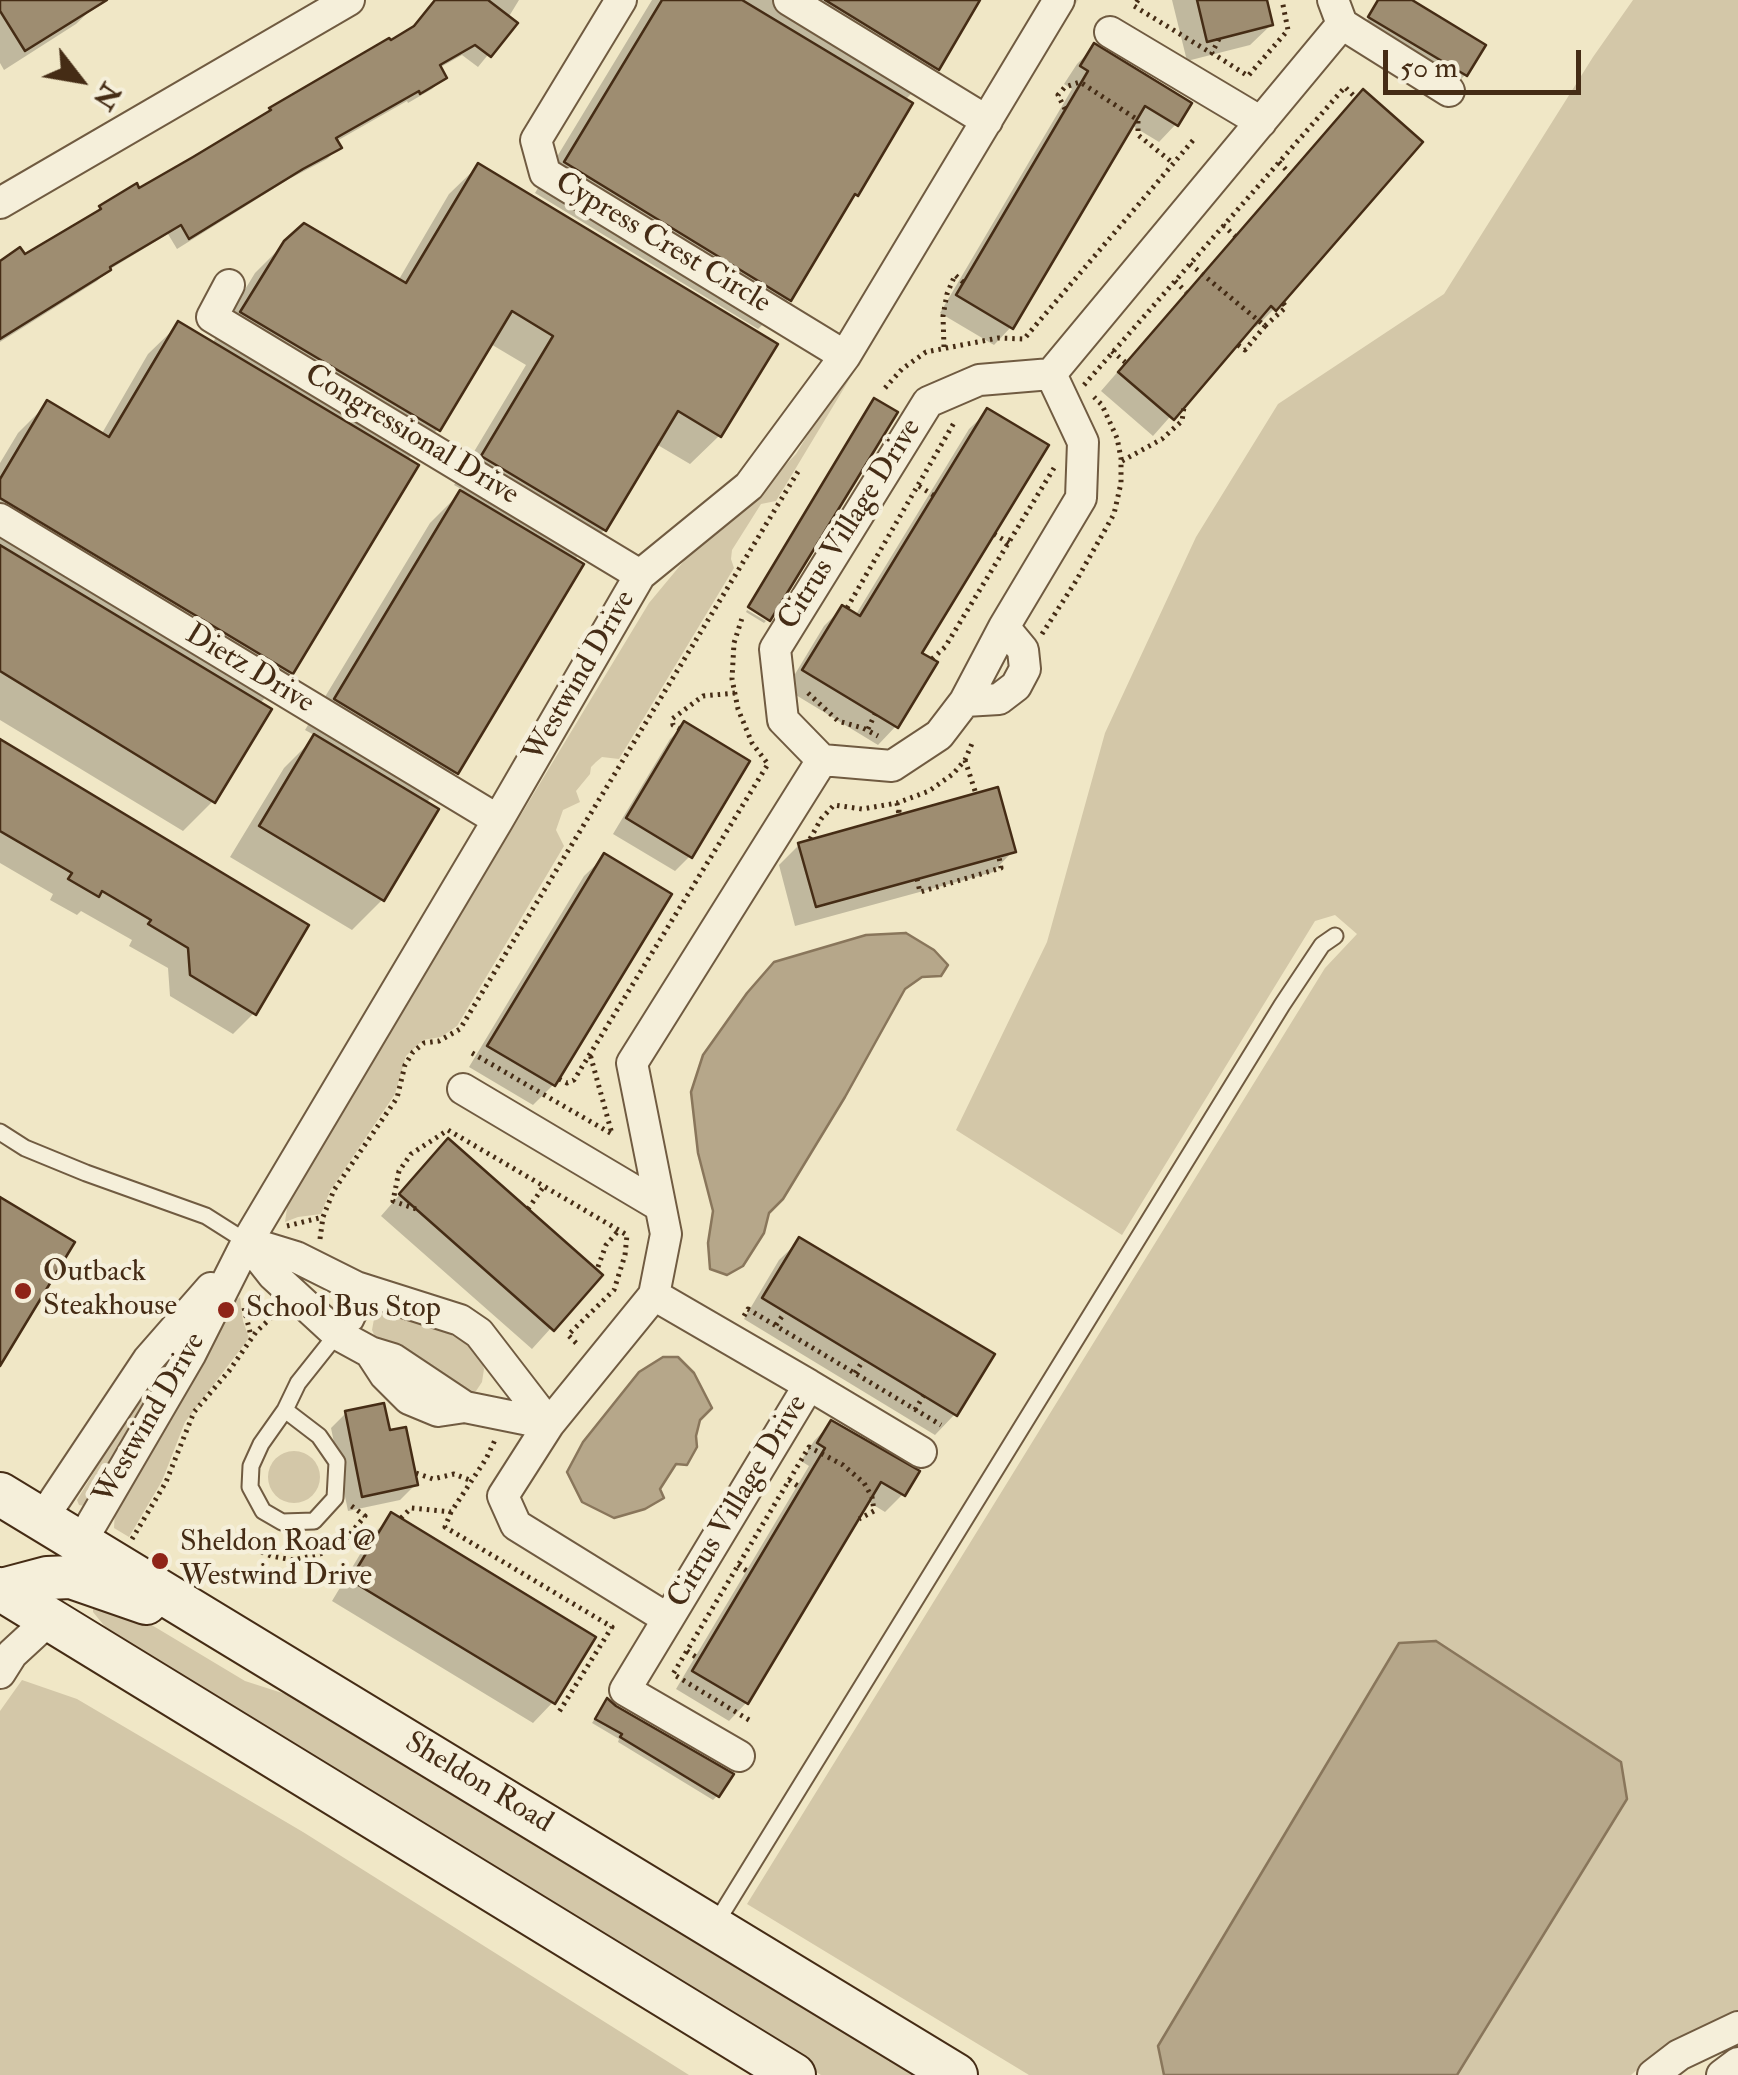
<!DOCTYPE html>
<style>
body{margin:0}
#map{position:relative;width:1738px;height:2075px;overflow:hidden;background:#f0e7c6;font-family:"IM FELL Double Pica",serif}
canvas{display:block}
.north{position:absolute;left:30px;top:30px;width:100px;height:100px;-webkit-text-stroke:8px #f5efda;paint-order:stroke;rotate:121deg;font-size:28px;font-weight:700;line-height:40px;text-align:center;color:#452c15}
.north::after{content:'';display:block;margin:auto;width:35px;height:45px;background:#452c15;clip-path:polygon(50% 0,100% 100%,50% 72%,0 100%)}
.scale{position:absolute;left:1383px;top:50px;width:198px;height:45px;box-sizing:border-box;border:5px solid #452c15;border-top:0;padding-left:12px;font-size:30px;line-height:35px;white-space:nowrap;color:#452c15;-webkit-text-stroke:8px #f5efda;paint-order:stroke}
</style>
<div id="map">
<canvas width="1738" height="2075"></canvas>
<div class="north">N</div>
<div class="scale">50 m</div>
</div>
<script>
const g = document.querySelector('canvas').getContext('2d');
g.lineJoin = 'round';
function fill(path, color) {
  g.fillStyle = color;
  g.fill(path, 'evenodd');
}
function poly(rows) {
  const path = new Path2D();
  for (const r of rows) {
    if (r.length === 3) {
      path.moveTo(r[0] + r[2], r[1]);
      path.arc(r[0], r[1], r[2], 0, 2 * Math.PI);
      continue;
    }
    path.moveTo(r[0], r[1]);
    for (let i = 2; i < r.length; i += 2) path.lineTo(r[i], r[i + 1]);
  }
  return path;
}
function stroke(path, color, width, dash) {
  g.strokeStyle = color;
  g.lineWidth = width;
  g.lineCap = dash ? 'butt' : 'round';
  g.setLineDash(dash || []);
  g.stroke(path);
}
function write(font, color, halo, rows, align = 'center') {
  g.font = font + ' "IM FELL Double Pica",serif';
  g.lineWidth = 9;
  g.setLineDash([]);
  g.textBaseline = 'middle';
  g.strokeStyle = halo;
  g.fillStyle = color;
  for (const [text, x, y, turn = 0] of rows) {
    g.save();
    g.translate(x, y);
    g.rotate((+turn || 0) * Math.PI / 180);
    g.textAlign = isNaN(turn) ? turn : align;
    if (halo) g.strokeText(text, 0, 0);
    g.fillText(text, 0, 0);
    g.restore();
  }
}
fill(poly([
 [1071,0,1078,0,776,501,761,504,732,550,731,559,734,568,619,759,602,757,596,762,591,767,590,774,576,791,580,802,563,810,556,830,564,846,457,1026,441,1037,423,1040,406,1056,395,1094,330,1191,321,1214,298,1217,285,1222,288,1201,297,1185,649,603,688,556,772,479,796,454],
 [1633,0,1738,0,1738,2011,1725,2016,1654,2055,1631,2075,1457,2075,1627,1799,1398,1644,1158,2046,1164,2075,1029,2075,747,1904,1325,968,1357,934,1335,915,1315,921,1122,1235,956,1130,1047,942,1105,733,1196,537,1278,404,1444,294,1593,57],
 [240,1297,243,1321,249,1338,185,1422,162,1481,129,1537,114,1528,115,1510,224,1312],
 [382,1312,398,1313,432,1324,467,1344,480,1356,484,1369,482,1382,476,1391,468,1395,376,1339,372,1330,374,1319],
 [149,1386,154,1389,85,1506,79,1505,77,1500,144,1390],
 [294,1477,26],
 [110,1600,245,1681,301,1699,919,2075,821,2075,115,1639,93,1612,93,1605],
 [22,1680,77,1699,303,1832,689,2075,0,2075,0,1711]
]), '#d3c7a8');
const water = poly([
 [906,933,934,950,948,965,941,976,922,977,905,989,845,1097,783,1199,769,1213,764,1233,743,1266,727,1275,710,1269,708,1243,713,1211,698,1153,691,1092,703,1055,747,993,774,962,866,935,906,933],
 [663,1357,678,1357,694,1373,712,1408,700,1420,696,1436,697,1447,687,1465,676,1464,660,1489,664,1498,645,1509,614,1518,582,1502,567,1472,583,1442,639,1372,663,1357],
 [1436,1641,1621,1762,1627,1799,1457,2075,1164,2075,1158,2046,1399,1643,1436,1641]
]);
fill(water, '#b6a78a');
stroke(water, '#89765b', 2.5);
fill(poly([
 [0,0,94,0,97,4,76,24,4,70,0,63],
 [435,0,519,0,508,18,514,23,478,67,462,55,439,68,444,78,432,89,408,103,407,101,335,142,338,148,327,159,289,179,177,249,168,234,107,271,97,281,0,342,0,263,24,258,89,220,101,208,138,191,261,119,271,110,389,41,410,31],
 [652,0,977,0,937,68,904,101,856,195,845,206,789,299,758,329,535,193],
 [1172,0,1264,0,1271,25,1250,45,1187,61],
 [1379,0,1407,0,1465,75,1461,79,1366,22],
 [1095,46,1176,124,1159,142,1131,125,1011,327,994,345,940,313,1072,89,1064,84,1077,64],
 [1344,111,1274,309,1256,327,1252,324,1153,436,1101,391],
 [478,166,774,345,719,436,690,464,656,444,604,530,573,561,456,772,425,804,382,900,352,930,230,857,284,768,316,736,305,730,430,523,463,490,454,485,526,365,489,343,438,429,407,460,291,672,259,704,213,801,183,831,0,720,0,463,18,433,48,403,101,435,148,354,179,324,212,344,255,273,285,243,398,281,449,194],
 [988,411,896,726,878,745,786,689,824,626,842,608,855,616,969,429],
 [747,610,766,621,764,623,746,612],
 [685,724,690,856,675,871,613,834,670,739],
 [0,742,254,1013,233,1034,170,996,168,968,129,946,132,940,81,911,77,915,50,900,53,894,0,863],
 [799,845,1013,851,993,872,795,926,779,865],
 [605,856,668,894,553,1085,533,1105,469,1067,584,876],
 [428,1162,599,1275,532,1349,381,1216],
 [800,1240,955,1414,935,1435,744,1319,779,1260],
 [346,1413,415,1485,400,1500,348,1511,331,1428],
 [831,1423,903,1494,885,1512,867,1501,746,1703,729,1721,676,1689,809,1466,801,1461,814,1441],
 [392,1516,553,1702,533,1723,332,1601,371,1536],
 [603,1706,717,1796,713,1800,618,1742,619,1739,592,1723]
]), '#0003');
const building = poly([
 [0,0,107,0,25,51,0,11,0,0],
 [435,0,488,0,518,23,491,57,475,45,440,65,447,78,420,94,419,91,336,138,342,148,303,169,189,239,181,225,110,267,111,270,0,339,0,261,20,247,25,254,101,209,99,206,137,183,139,188,193,157,271,110,269,108,389,38,391,40,414,26,435,0],
 [662,0,742,0,913,103,858,196,855,194,791,301,564,162,662,0],
 [825,0,980,0,939,70,825,0],
 [1197,0,1267,0,1273,25,1207,42,1197,0],
 [1378,0,1412,0,1486,45,1467,76,1368,17,1378,0],
 [1094,43,1192,103,1178,126,1145,106,1013,329,956,295,1088,71,1080,66,1094,43],
 [1363,89,1423,142,1276,311,1271,306,1174,420,1118,372,1363,89],
 [478,163,778,344,721,437,678,411,606,531,481,456,553,336,512,311,440,431,240,312,284,241,304,223,406,283,478,163],
 [178,321,419,465,293,674,0,498,0,479,47,400,109,437,178,321],
 [874,398,898,412,770,621,748,607,874,398],
 [987,408,1049,445,922,653,938,662,898,728,802,670,842,605,860,616,987,408],
 [460,490,584,564,458,774,334,699,460,490],
 [0,545,272,709,215,803,0,671,0,545],
 [684,721,750,761,692,858,626,818,684,721],
 [314,734,439,809,384,901,259,826,314,734],
 [0,739,309,925,256,1015,190,975,188,948,148,924,151,920,102,891,99,897,68,879,72,873,0,831,0,739],
 [998,787,1016,852,816,907,798,843,998,787],
 [604,853,672,894,555,1086,487,1046,604,853],
 [448,1138,603,1275,554,1331,399,1194,448,1138],
 [0,1197,75,1242,0,1366,0,1197],
 [799,1237,995,1354,957,1416,762,1298,799,1237],
 [384,1403,390,1430,406,1427,418,1485,362,1497,345,1411,384,1403],
 [831,1420,920,1471,905,1496,881,1482,748,1704,692,1671,825,1448,817,1443,831,1420],
 [391,1512,596,1637,555,1704,350,1580,391,1512],
 [607,1698,616,1706,734,1774,719,1797,620,1737,622,1734,595,1719,607,1698]
]);
fill(building, '#9e8d71');
stroke(building, '#452c15', 2.5);
const service = poly([
 [0,1132,25,1148,86,1173,206,1216,247,1242],
 [285,1410,319,1436,337,1462,335,1498,314,1521,282,1522,263,1511,250,1487,251,1466,261,1444,285,1410,298,1383,337,1334,355,1322,370,1291],
 [716,1923,1282,1005,1322,945,1335,936]
]);
const minor = poly([
 [621,0,536,140,545,173,845,356],
 [789,0,987,121],
 [1342,24,1449,91],
 [1110,32,1261,122],
 [0,203,349,0],
 [229,285,212,317,640,575],
 [1051,374,1083,442,1081,498,1004,627,965,701,939,735,892,766,822,760,783,720,775,649,928,402,979,380,1051,374,1342,24,1333,0],
 [0,519,498,820],
 [965,701,999,699,1016,686,1025,669,1023,650,1004,627],
 [463,1089,660,1206],
 [247,1242,296,1257,356,1287,460,1320,479,1333,549,1424],
 [247,1242,273,1275,337,1334,370,1352,393,1359,465,1407],
 [654,1295,549,1424,503,1496,516,1525,668,1619,809,1385,654,1295,666,1234,632,1063,822,760],
 [370,1352,385,1375,409,1399,438,1411,465,1407,549,1424],
 [809,1385,921,1452],
 [42,1519,148,1360,211,1288],
 [81,1542,190,1355,247,1242,498,820,640,575,749,486,845,356,1059,0],
 [668,1619,625,1690,739,1756],
 [0,1673,12,1654,50,1619],
 [1653,2075,1679,2055,1738,2027],
 [1722,2075,1738,2063]
]);
const secondary = poly([
 [0,1494,956,2075],
 [0,1589,794,2075],
 [2,1590,47,1578,71,1577,146,1603]
]);
stroke(service, '#705b41', 19);
stroke(minor, '#705b41', 34);
stroke(secondary, '#452c15', 46);
stroke(poly([
 [1138,0,1134,6,1211,53],
 [1219,39,1212,53,1248,76,1288,30,1282,0],
 [1065,109,1058,95,1065,87,1080,82,1138,120,1138,135,1173,163],
 [1279,162,1290,174],
 [1223,225,1235,236],
 [1190,264,1265,326,1286,307,1283,303],
 [1175,281,1186,292],
 [1238,345,1245,350,1265,326],
 [944,347,943,316,947,294,955,275,963,282],
 [1112,351,1125,362],
 [1084,385,1345,87,1356,98],
 [885,388,902,369,926,352,998,338,1024,339,1195,138],
 [1122,461,1162,439,1182,421,1184,407],
 [919,486,933,495],
 [994,534,1009,543],
 [847,608,955,421],
 [1042,634,1076,581,1114,514,1121,483,1121,458,1117,438,1102,405,1094,397],
 [932,659,945,647,1054,468],
 [808,693,838,721,863,728,878,736],
 [680,729,673,725,672,719,703,696,735,693],
 [868,729,875,714],
 [965,760,976,794],
 [897,803,899,815,899,809],
 [810,839,821,819,834,805,862,809,897,803,929,791,953,774,965,760,973,741],
 [917,879,920,892,1001,868,999,857],
 [472,1053,612,1134,590,1054],
 [559,1079,567,1083,574,1080,768,764,752,743,738,709,732,679,734,643,743,615],
 [416,1209,393,1201,399,1171,411,1154,448,1130,627,1235,625,1255,614,1290,568,1335,578,1345],
 [528,1209,544,1186],
 [287,1226,323,1217],
 [320,1239,323,1217,334,1190,397,1098,405,1065,413,1052,424,1043,439,1041,460,1029,799,470],
 [598,1267,606,1245,619,1230],
 [244,1308,251,1336],
 [744,1316,748,1309,941,1425],
 [776,1325,785,1312],
 [855,1373,864,1359],
 [915,1410,924,1395],
 [416,1473,433,1479,454,1474,472,1481],
 [789,1480,801,1488],
 [451,1512,445,1527,612,1627,559,1712],
 [401,1518,411,1508,451,1512,486,1459,495,1440],
 [132,1539,166,1482,194,1412,229,1371,256,1332,275,1314],
 [241,1543,271,1556,293,1560,320,1554,340,1546,365,1516,350,1505],
 [738,1565,750,1573],
 [687,1651,699,1659],
 [749,1720,673,1674,809,1447,843,1465,864,1483,872,1497,874,1511,859,1519]
]), '#452c15', 5, [2.5, 5]);
stroke(service, '#f5efda', 15);
stroke(minor, '#f5efda', 30);
stroke(secondary, '#f5efda', 42);
for (const [x, y, r, color] of [
 [23,1291,10,"#8f2418"],
 [226,1310,10,"#8f2418"],
 [160,1561,10,"#8f2418"]
]) {
  const dot = new Path2D();
  dot.arc(x, y, r, 0, 2 * Math.PI);
  g.fillStyle = color;
  g.fill(dot);
  stroke(dot, '#f5efda', 4);
}
write('30px', '#452c15', '#f5efda', [
 ["Cypress Crest Circle",662,244,31],
 ["Congressional Drive",411,436,31],
 ["Citrus Village Drive",851,525,-58],
 ["Dietz Drive",249,670,31],
 ["Westwind Drive",581,677,-60],
 ["Westwind Drive",151,1419,-60],
 ["Citrus Village Drive",739,1502,-59],
 ["Sheldon Road",478,1784,31]
]);
write('30px', '#452c15', '#f5efda', [
 ["Outback",43,1274],
 ["Steakhouse",43,1308],
 ["School Bus Stop",246,1310],
 ["Sheldon Road @",180,1544],
 ["Westwind Drive",180,1578]
], 'left');
</script>
